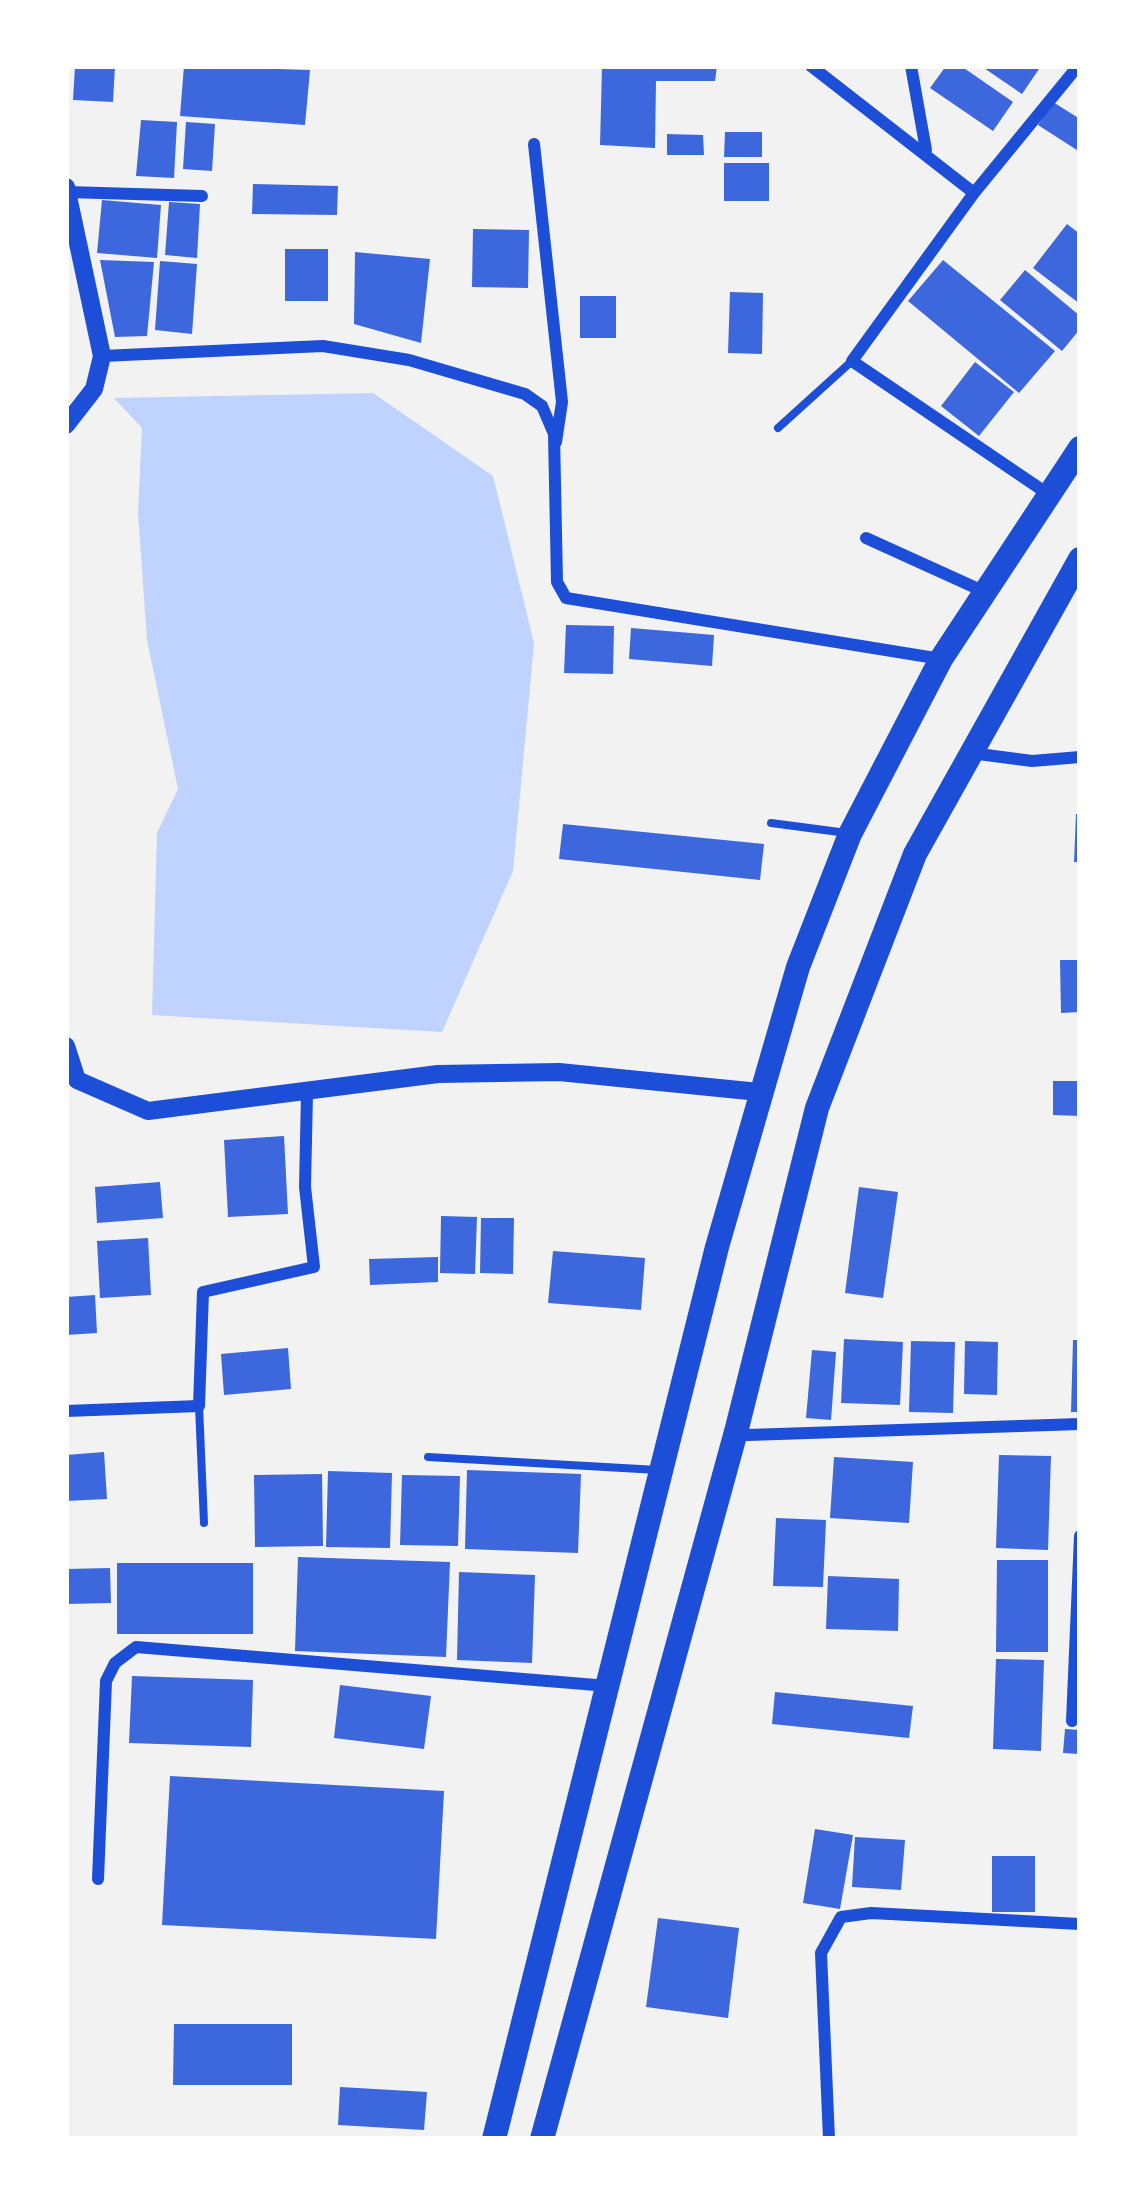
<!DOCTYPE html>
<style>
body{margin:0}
#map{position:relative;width:1146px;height:2205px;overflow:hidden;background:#f2f2f2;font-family:"Noto Sans",sans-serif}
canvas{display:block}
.frame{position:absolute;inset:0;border:69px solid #fff;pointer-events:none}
</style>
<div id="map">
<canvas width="1146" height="2205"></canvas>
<div class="frame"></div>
</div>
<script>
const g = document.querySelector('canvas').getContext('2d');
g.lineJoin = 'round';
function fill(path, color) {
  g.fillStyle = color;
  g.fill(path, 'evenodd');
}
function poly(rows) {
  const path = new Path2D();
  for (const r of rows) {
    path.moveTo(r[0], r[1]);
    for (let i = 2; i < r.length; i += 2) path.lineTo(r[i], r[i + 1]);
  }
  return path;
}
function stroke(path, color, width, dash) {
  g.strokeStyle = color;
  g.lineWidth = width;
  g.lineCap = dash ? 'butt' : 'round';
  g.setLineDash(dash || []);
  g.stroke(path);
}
fill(poly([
 [373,393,493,476,534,643,513,871,442,1032,152,1015,157,833,178,789,147,640,138,512,142,428,114,398]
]), '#bfd3fe');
fill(poly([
 [75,66,115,66,113,102,73,100],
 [184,66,310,70,305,125,180,116],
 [602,66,717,66,715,81,656,81,655,148,600,145],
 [946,66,961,66,1013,102,993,131,930,88],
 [981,66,1041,66,1022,94],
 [1053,102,1080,119,1080,152,1038,125],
 [141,120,177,122,174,178,136,176],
 [186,122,215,124,212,171,183,169],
 [725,132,762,132,762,157,724,157],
 [667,134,703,135,704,155,667,155],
 [724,163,769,163,769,201,724,201],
 [253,184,338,186,337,215,252,214],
 [102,200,161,205,157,258,97,253],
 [169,202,200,204,197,258,165,255],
 [1067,224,1080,234,1080,304,1033,268],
 [473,229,529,230,528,288,472,287],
 [285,249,328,249,328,301,285,301],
 [355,252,430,259,421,343,354,324],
 [100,260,154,262,147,336,115,337],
 [943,260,1055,351,1019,393,908,301],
 [160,261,197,264,192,334,155,330],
 [1025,270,1080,316,1080,329,1062,351,1000,300],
 [730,292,763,293,762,354,728,353],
 [580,296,616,296,616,338,580,338],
 [975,362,1014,392,979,436,941,406],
 [566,625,614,626,613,674,564,673],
 [631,628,714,635,712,666,629,659],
 [1076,814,1080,814,1080,862,1074,862],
 [563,824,764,844,760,880,559,859],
 [1060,960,1080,960,1080,1012,1061,1013],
 [1053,1081,1080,1081,1080,1116,1053,1115],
 [284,1136,288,1214,228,1217,224,1140],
 [160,1182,163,1218,97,1223,95,1187],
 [859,1187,898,1192,883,1298,845,1293],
 [441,1216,477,1217,475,1274,440,1273],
 [481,1218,514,1218,513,1274,480,1273],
 [148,1238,151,1295,100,1298,97,1241],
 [553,1251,645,1258,641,1310,548,1303],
 [438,1257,438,1282,370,1285,369,1259],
 [95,1295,97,1333,66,1335,66,1297],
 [844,1339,903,1342,900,1405,841,1403],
 [1073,1340,1080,1340,1080,1412,1071,1412],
 [911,1341,955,1342,953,1413,909,1412],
 [965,1341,998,1342,997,1395,964,1394],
 [288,1348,291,1389,224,1395,221,1354],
 [812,1350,836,1352,831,1420,806,1418],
 [104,1452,107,1499,66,1501,66,1455],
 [999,1455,1051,1456,1048,1550,996,1548],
 [834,1457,913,1462,909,1523,830,1518],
 [467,1470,581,1474,578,1553,465,1549],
 [328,1471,392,1473,390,1548,326,1547],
 [322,1474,323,1546,255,1547,254,1475],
 [402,1475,460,1476,458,1546,400,1545],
 [776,1518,826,1520,823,1587,773,1586],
 [298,1557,450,1562,446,1657,295,1651],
 [997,1560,1048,1560,1048,1652,996,1652],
 [117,1563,253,1563,253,1634,117,1634],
 [110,1568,111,1603,66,1604,66,1569],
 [459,1572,535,1575,532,1663,457,1660],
 [828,1576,899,1579,898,1631,826,1629],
 [996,1659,1044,1660,1041,1751,993,1749],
 [132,1676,253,1680,251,1747,129,1743],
 [340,1685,431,1696,424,1749,334,1738],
 [775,1692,913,1706,909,1738,772,1724],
 [1065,1729,1080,1730,1080,1754,1063,1753],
 [170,1776,444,1791,436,1939,162,1925],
 [815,1829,853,1835,840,1909,803,1903],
 [855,1837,905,1840,901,1890,852,1887],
 [992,1856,1035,1856,1035,1912,992,1912],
 [658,1918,739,1928,728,2018,646,2007],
 [174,2024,292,2024,292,2085,173,2085],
 [340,2087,427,2092,424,2130,338,2125]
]), '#3d67dc');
stroke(poly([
 [778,428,852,361],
 [771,823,847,833],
 [199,1406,204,1523],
 [428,1457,658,1470]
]), '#1d4ed8', 8);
stroke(poly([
 [811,66,974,193],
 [911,66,926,150],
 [534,144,562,402,556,442],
 [67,192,202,196],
 [102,356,323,346,409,360,525,394,542,406,554,434,557,582,566,598,941,659],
 [1048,494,852,361,974,193,1078,66],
 [866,538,985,592],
 [971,753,1032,761,1080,757],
 [66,1411,199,1406,203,1292,314,1267,305,1187,307,1093],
 [738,1429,748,1435,1080,1424],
 [1072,1721,1080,1536],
 [98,1879,106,1681,115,1663,136,1647,608,1686],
 [829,2139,821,1953,841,1917,871,1913,1080,1924]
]), '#1d4ed8', 12);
stroke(poly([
 [66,187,102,356,94,389,66,425],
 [66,1046,77,1080,148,1111,438,1074,559,1072,759,1092]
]), '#1d4ed8', 18);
stroke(poly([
 [494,2139,717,1247,798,967,850,834,941,659,1080,448],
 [542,2139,737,1428,817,1108,915,854,1080,559]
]), '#1d4ed8', 24);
</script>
